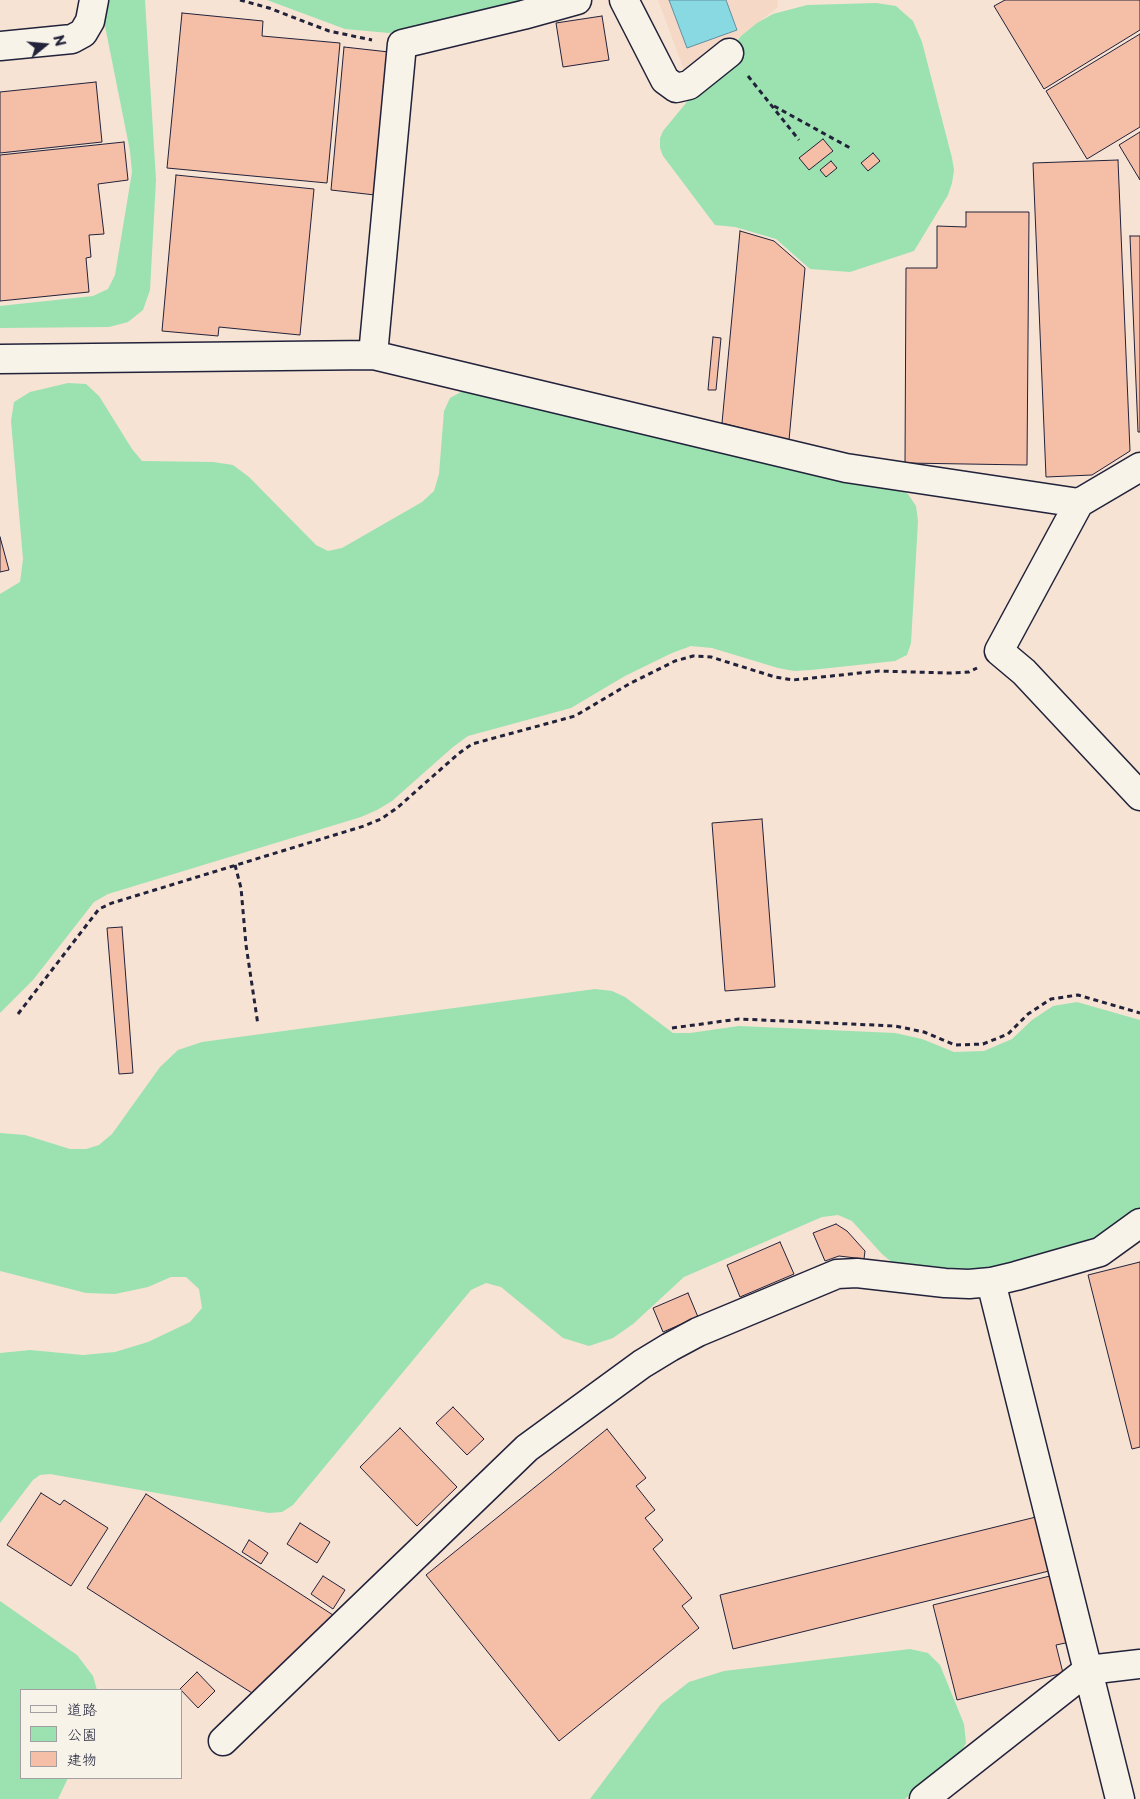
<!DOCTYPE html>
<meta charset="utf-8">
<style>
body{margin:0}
#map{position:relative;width:1140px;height:1799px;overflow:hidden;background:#f6e3d4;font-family:"Playpen Sans","Klee One",sans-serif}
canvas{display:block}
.legend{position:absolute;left:20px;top:1689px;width:162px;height:90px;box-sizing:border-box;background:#f7f3e8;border:1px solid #a29fa3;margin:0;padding:6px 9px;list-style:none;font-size:15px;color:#22223b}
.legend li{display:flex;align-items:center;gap:10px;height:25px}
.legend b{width:25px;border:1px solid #a29fa3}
.north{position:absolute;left:20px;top:20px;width:50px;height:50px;-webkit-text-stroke:4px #f7f3e8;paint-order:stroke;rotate:73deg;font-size:14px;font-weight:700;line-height:20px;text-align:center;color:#22223b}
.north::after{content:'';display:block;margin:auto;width:18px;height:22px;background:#22223b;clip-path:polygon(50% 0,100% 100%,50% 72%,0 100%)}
</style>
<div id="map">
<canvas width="1140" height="1799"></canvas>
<ul class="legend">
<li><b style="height:6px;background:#f7f3e8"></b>道路</li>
<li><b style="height:14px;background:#9be2b0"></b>公園</li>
<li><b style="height:14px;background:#f4bea7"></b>建物</li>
</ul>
<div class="north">N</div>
</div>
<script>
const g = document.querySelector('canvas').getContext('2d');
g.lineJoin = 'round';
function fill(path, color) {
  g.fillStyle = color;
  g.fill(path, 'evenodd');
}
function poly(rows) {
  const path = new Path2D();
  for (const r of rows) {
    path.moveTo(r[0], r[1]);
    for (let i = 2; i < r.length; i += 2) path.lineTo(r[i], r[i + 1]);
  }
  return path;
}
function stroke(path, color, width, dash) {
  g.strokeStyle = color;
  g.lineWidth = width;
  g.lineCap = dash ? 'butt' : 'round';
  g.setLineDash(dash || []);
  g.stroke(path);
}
fill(poly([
 [658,0,777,0,778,7,687,78]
]), '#f5d8c6');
fill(poly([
 [103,0,145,0,156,180,150,290,143,310,128,322,109,327,0,328,0,306,93,296,108,289,115,275,132,172,130,151,105,26],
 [267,0,534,0,403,31,389,33,345,29],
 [876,3,896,6,913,21,922,42,952,158,954,170,952,183,948,195,914,251,850,272,810,269,776,239,735,227,715,225,663,156,660,148,660,138,663,131,741,36,757,23,773,14,807,5],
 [68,383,86,384,99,396,132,449,142,461,213,462,233,465,249,477,316,545,328,551,342,548,422,502,434,491,439,474,444,411,450,398,461,392,473,391,894,487,908,494,916,506,918,521,911,643,907,655,895,661,811,670,794,671,778,668,712,648,691,646,672,653,625,676,571,708,468,736,453,747,392,801,377,810,361,817,108,894,94,902,33,980,0,1013,0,594,20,582,23,559,11,421,14,402,30,392],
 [595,989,612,991,625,997,673,1033,690,1033,739,1026,895,1033,922,1039,954,1052,984,1051,1012,1039,1032,1020,1053,1006,1077,1002,1140,1020,1140,1212,1096,1244,968,1274,894,1264,882,1254,852,1221,838,1215,822,1217,684,1277,633,1324,613,1338,589,1346,563,1338,501,1287,486,1283,471,1290,293,1505,282,1512,269,1513,50,1474,40,1475,33,1480,0,1523,0,1353,30,1350,83,1355,115,1352,148,1342,190,1322,202,1308,199,1289,186,1277,171,1277,148,1287,115,1294,86,1293,0,1271,0,1133,25,1135,70,1149,86,1149,99,1145,112,1134,160,1067,178,1050,202,1042],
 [0,1601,77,1655,93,1676,97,1690,21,1690,21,1778,68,1778,58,1799,0,1799],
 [910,1649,928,1653,940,1665,964,1724,966,1743,958,1757,905,1799,590,1799,661,1704,689,1682,724,1671]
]), '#9be2b0');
const water = poly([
 [669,0,726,0,737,30,687,48,669,0]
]);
fill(water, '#89d9e3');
stroke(water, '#6090a0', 1);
const building = poly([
 [1005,0,1140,0,1140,30,1044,89,994,6,1005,0],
 [182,13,263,21,262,36,340,43,327,183,167,168,182,13],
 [602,16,609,60,563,67,556,23,602,16],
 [1140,34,1140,127,1087,159,1046,91,1140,34],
 [344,47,389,52,375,195,331,190,344,47],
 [96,82,102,142,0,153,0,92,96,82],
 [1140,132,1140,180,1119,145,1140,132],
 [823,139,833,151,809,170,799,158,823,139],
 [124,142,128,180,98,184,104,234,89,235,91,257,86,258,89,292,0,301,0,155,124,142],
 [873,153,880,161,868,171,861,163,873,153],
 [1118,160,1130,451,1092,475,1046,477,1033,163,1118,160],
 [831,161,837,168,826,177,820,170,831,161],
 [176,175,314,189,300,335,219,327,218,336,162,331,176,175],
 [966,212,1029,212,1027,465,905,463,906,268,937,268,937,226,966,227,966,212],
 [740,231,774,241,805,268,789,440,722,423,740,231],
 [1130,236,1140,236,1140,432,1138,432,1130,236],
 [713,337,721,338,716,390,708,390,713,337],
 [0,537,9,570,0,572,0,537],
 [762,819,775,987,725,991,712,823,762,819],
 [122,927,133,1073,119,1074,107,928,122,927],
 [836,1224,847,1231,865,1251,864,1259,839,1256,825,1261,813,1233,836,1224],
 [780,1242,794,1274,740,1297,727,1265,780,1242],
 [1140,1262,1140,1447,1132,1449,1088,1275,1140,1262],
 [688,1293,698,1317,663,1332,653,1308,688,1293],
 [453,1407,484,1439,467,1455,436,1423,453,1407],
 [400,1428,457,1487,417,1526,360,1467,400,1428],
 [607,1429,646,1478,636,1486,655,1510,645,1518,663,1540,653,1549,692,1598,682,1606,699,1628,559,1741,426,1575,607,1429],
 [41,1493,60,1505,64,1500,108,1528,71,1586,7,1545,41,1493],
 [146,1494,333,1615,252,1693,87,1588,146,1494],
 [1040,1516,1053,1570,733,1649,720,1595,1040,1516],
 [300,1523,330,1542,317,1563,287,1544,300,1523],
 [249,1540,268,1553,261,1564,242,1552,249,1540],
 [1054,1575,1070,1642,1056,1645,1063,1673,957,1700,933,1605,1054,1575],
 [323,1576,345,1590,333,1609,311,1594,323,1576],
 [197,1672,215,1691,198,1708,180,1689,197,1672]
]);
fill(building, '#f4bea7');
stroke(building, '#22223b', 1);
const minor = poly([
 [624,0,665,80,676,88,689,85,729,53],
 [0,46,72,39,83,33,90,21,94,0],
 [373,355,402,44,523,15,577,0],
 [0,359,373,355,846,468,1079,503,1140,467],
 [1079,503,999,651,1024,672,1140,796],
 [991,1282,1120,1799],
 [223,1741,527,1448,642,1364,670,1347,698,1332,837,1274,857,1273,945,1283,969,1284,991,1282,1016,1276,1100,1252,1140,1223],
 [924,1799,1088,1670,1140,1664]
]);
stroke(minor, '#22223b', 31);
stroke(poly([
 [240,0,269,8,329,31,372,40],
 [748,76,799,140],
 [774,106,852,149],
 [235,865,241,888,246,945,258,1025],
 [18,1014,99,909,112,903,364,826,381,819,397,808,458,754,472,744,575,716,629,684,675,661,693,656,711,657,775,677,793,680,879,671,951,673,969,672,977,668],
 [672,1028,739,1019,895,1026,924,1032,955,1045,983,1044,1008,1034,1028,1014,1051,999,1078,995,1140,1013]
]), '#22223b', 3, [5, 4]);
stroke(minor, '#f7f3e8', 28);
</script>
